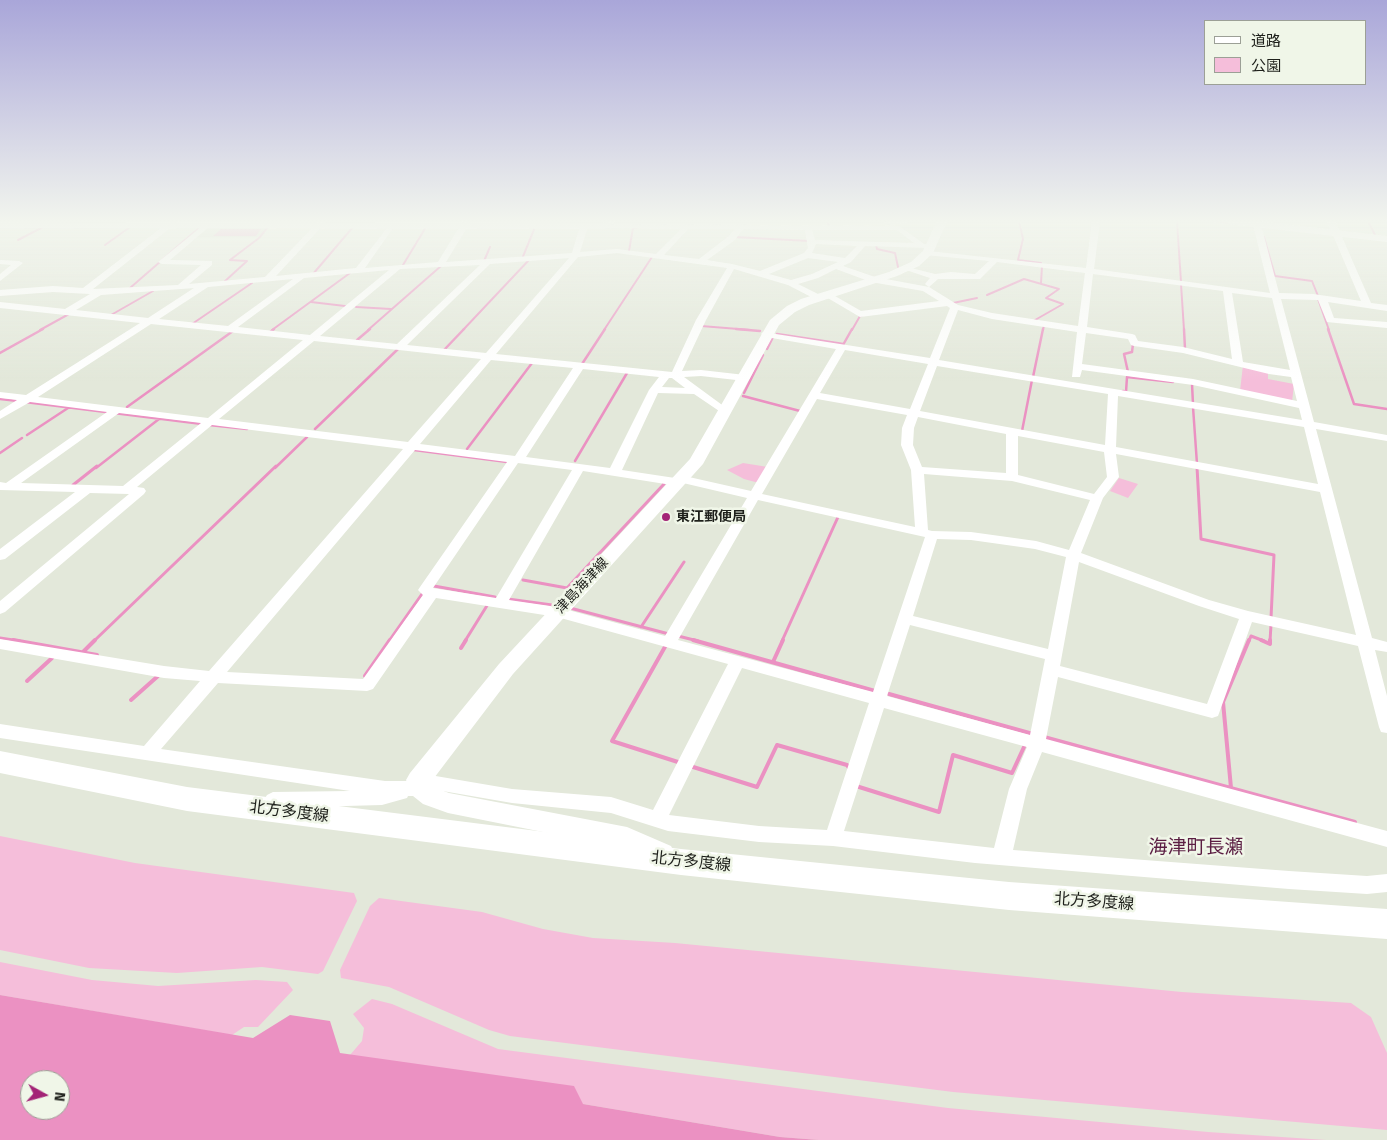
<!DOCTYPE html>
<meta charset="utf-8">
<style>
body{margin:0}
#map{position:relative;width:1387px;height:1140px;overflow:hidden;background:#e3e8da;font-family:"Fira Sans","Noto Sans JP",sans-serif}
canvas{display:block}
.legend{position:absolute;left:1204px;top:20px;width:162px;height:65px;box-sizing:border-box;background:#f0f6e8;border:1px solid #9ca096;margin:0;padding:6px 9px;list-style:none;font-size:15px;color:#1e201b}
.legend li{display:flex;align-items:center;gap:10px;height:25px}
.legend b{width:25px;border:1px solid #9ca096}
.north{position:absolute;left:20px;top:1070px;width:50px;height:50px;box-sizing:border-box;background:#f0f6e8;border:1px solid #9ca096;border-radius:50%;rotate:97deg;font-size:14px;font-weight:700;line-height:20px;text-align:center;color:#1e201b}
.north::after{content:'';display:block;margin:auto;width:18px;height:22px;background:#a32476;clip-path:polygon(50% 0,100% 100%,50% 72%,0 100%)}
</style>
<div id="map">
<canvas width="1387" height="1140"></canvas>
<ul class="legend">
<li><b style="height:6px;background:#fff"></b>道路</li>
<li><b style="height:14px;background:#f5beda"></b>公園</li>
</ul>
<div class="north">N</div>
</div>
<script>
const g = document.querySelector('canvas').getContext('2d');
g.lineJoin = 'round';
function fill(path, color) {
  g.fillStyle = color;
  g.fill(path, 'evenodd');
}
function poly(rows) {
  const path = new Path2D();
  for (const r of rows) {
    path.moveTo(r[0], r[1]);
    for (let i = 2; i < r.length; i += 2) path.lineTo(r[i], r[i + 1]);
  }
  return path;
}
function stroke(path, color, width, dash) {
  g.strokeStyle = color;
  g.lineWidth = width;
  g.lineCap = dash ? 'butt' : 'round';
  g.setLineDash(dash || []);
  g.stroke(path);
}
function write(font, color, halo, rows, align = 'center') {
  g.font = font + ' "Fira Sans","Noto Sans JP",sans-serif';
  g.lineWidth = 5;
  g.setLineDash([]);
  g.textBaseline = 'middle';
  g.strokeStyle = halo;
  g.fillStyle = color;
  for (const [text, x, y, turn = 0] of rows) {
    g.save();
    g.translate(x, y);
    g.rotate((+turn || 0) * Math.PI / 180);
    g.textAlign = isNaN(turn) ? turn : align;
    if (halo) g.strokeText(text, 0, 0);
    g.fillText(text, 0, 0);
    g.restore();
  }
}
fill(poly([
 [204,228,268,228,258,237,193,237]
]), '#d6dec9');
fill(poly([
 [1243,365,1268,372,1268,379,1294,384,1292,402,1240,391],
 [743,463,768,467,759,483,744,479,727,470],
 [1119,478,1138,484,1128,498,1110,491],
 [0,836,135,863,354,893,357,901,323,971,318,974,262,967,177,973,89,968,0,950],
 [379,898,482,912,543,929,593,938,675,943,1182,992,1351,1003,1371,1017,1387,1053,1387,1130,953,1092,510,1036,489,1030,389,987,341,978,340,970,370,906],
 [0,962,92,980,158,986,256,980,287,982,293,990,258,1027,244,1027,232,1035,0,995],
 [372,999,392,1004,498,1049,948,1108,1208,1132,1326,1140,819,1140,780,1137,583,1104,350,1055,362,1041,364,1028,353,1014]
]), '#f5beda');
fill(poly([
 [221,229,261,229,256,236,213,236],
 [0,995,253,1038,290,1015,330,1021,340,1053,574,1086,583,1104,780,1137,819,1140,0,1140],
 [30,1080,60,1080,60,1110,30,1110]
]), '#eb91c2');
stroke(poly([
 [827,221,829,226],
 [1019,221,1023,239,1018,260,1041,263],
 [1177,221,1181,282],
 [1213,221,1231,223],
 [1368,221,1376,237],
 [735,237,809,241],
 [1264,237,1275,276,1312,281,1318,296],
 [18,240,43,227],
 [105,245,130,227],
 [876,245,877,249,895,253,898,267],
 [629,251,633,228,637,228],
 [522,259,535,227],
 [484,261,490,247],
 [403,265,426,227],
 [313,274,353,227],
 [224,282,247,261,230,260,259,238,268,227],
 [1041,283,1042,266],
 [1181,284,1184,330],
 [130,288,200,227],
 [987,295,1024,279,1059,289,1046,298,1063,304,1035,320],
 [1318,299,1329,330],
 [311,302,345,306],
 [953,303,977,298],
 [356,307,391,309],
 [111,315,153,291],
 [192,324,252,283],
 [701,326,751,330],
 [40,330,69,314],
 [272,330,350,273],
 [368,330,441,266],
 [463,330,528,261],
 [604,330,652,257],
 [852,330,860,316,863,315],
 [1043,330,1044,325]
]), '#eb91c2', 2);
stroke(poly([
 [736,329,760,331],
 [1184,329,1185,349],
 [1328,329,1354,404,1387,409],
 [270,332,274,329],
 [777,334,843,344],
 [359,341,357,340,370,329],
 [843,345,852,329],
 [767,349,773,337],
 [444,350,464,329],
 [0,353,43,329],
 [582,364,605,329],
 [1128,372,1124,354,1132,352,1133,344],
 [1033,377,1043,329],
 [1192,384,1193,404],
 [1123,391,1126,392,1127,377,1173,382],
 [744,393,763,355],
 [743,396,800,411],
 [0,399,18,401],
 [25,402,202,424],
 [127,407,233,331],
 [1193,407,1197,464],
 [209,425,247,429],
 [315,429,398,349],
 [1022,431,1032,380],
 [27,435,68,408],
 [467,449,532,363],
 [414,450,507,462],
 [0,453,22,438],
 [575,461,627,373],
 [96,468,159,419],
 [275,468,307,437]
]), '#eb91c2', 2.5);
stroke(poly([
 [1197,467,1201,539,1274,555,1271,618],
 [73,485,97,466],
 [523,580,567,588,664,484,663,482],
 [434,586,495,597],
 [508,599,552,605],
 [570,608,669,634],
 [641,627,684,562],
 [678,636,698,641],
 [0,638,20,641],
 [94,641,276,466],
 [389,641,422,594],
 [465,641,488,604],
 [782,641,838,517],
 [1249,641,1251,636,1264,641],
 [1270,641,1271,625]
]), '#eb91c2', 3);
stroke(poly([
 [13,640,97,655],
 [693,640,875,691],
 [1261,640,1270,644,1270,640],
 [666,645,612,741,681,763],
 [461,648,466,640],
 [83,652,95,640],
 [773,662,783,640],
 [365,676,390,640],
 [27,681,52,658],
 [889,694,1033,734],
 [131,700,158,676],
 [1044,737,1355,822],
 [690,766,757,787,777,745,847,765,849,768],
 [856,786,939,812,953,755,1012,773,1024,747],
 [1231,788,1223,702,1249,640]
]), '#eb91c2', 4);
fill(poly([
 [170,221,179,221,93,289,178,285,201,265,162,264,158,262,206,223,210,225,209,227,170,260,212,261,212,265,189,284,265,277,319,221,327,221,276,276,356,268,391,223,395,225,365,268,438,262,463,221,471,221,446,262,572,253,580,226,584,224,588,226,580,252,617,249,656,254,681,229,601,228,597,226,601,224,899,226,924,244,936,246,932,248,865,246,851,262,843,266,875,277,929,287,958,305,992,313,1078,326,1085,273,997,262,980,279,938,279,929,287,925,284,930,278,903,269,907,267,935,274,951,272,975,274,989,261,925,255,924,253,928,251,1086,268,1092,221,1100,221,1094,269,1270,293,1252,221,1260,221,1279,293,1313,294,1361,301,1327,221,1335,221,1371,303,1387,305,1387,311,1328,302,1334,318,1387,322,1387,328,1327,322,1318,300,1281,299,1314,422,1387,435,1387,441,1316,429,1372,638,1387,642,1387,652,1375,650,1387,696,1387,733,1381,732,1379,727,1358,646,1252,622,1218,716,1212,718,1058,677,1046,739,1387,831,1387,847,1042,752,1027,789,1013,850,1289,871,1367,876,1387,874,1387,892,1367,894,1289,889,975,863,833,846,759,842,668,831,611,813,512,803,431,789,428,794,422,796,408,796,407,798,382,805,273,808,267,805,264,800,267,795,273,792,350,791,0,738,0,724,144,746,200,681,164,678,0,649,0,639,164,666,209,671,403,449,212,425,137,487,144,488,146,491,144,494,5,612,0,614,0,601,129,494,90,493,5,559,0,560,0,549,75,492,0,490,0,482,6,483,107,412,30,402,0,419,0,411,17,400,0,398,0,392,26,395,140,323,0,308,0,302,65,309,90,294,53,292,0,296,0,290,53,286,83,288,170,221],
 [688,229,735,229,729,236,699,259,664,255,688,229],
 [743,229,805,230,808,248,804,253,760,271,732,264,707,260,735,240,743,229],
 [812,230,897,230,914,243,815,240,812,230],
 [816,244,857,246,845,258,812,253,816,244],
 [617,253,727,268,696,320,672,372,496,354,578,257,617,253],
 [569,258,486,353,407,345,490,264,569,258],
 [808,258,838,262,812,274,791,280,769,274,808,258],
 [480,265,397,344,320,336,400,269,480,265],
 [734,269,788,285,817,300,820,299,820,295,798,284,818,278,836,269,871,282,923,291,939,301,861,311,828,292,821,294,860,317,947,306,950,308,930,358,763,332,761,334,766,337,836,349,751,491,680,475,675,478,622,470,658,393,694,394,725,415,729,414,729,410,684,377,701,376,745,381,750,378,745,375,701,370,682,371,706,320,734,269],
 [389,270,310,335,238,327,304,278,389,270],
 [1093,274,1223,291,1232,359,1183,347,1138,341,1135,335,1132,334,1087,327,1093,274],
 [293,279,228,326,159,319,208,287,293,279],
 [194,288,148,318,76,310,101,295,194,288],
 [1232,293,1272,298,1290,370,1243,362,1232,293],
 [958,310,992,319,1077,332,1072,377,1080,377,1082,370,1193,385,1299,408,1302,420,939,360,958,310],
 [151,324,303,340,208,418,38,397,151,324],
 [1086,333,1128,339,1131,345,1134,346,1183,353,1269,374,1291,377,1297,401,1193,379,1082,364,1086,333],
 [314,341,399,350,481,359,408,442,219,419,314,341],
 [845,350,928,364,910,409,820,393,845,350],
 [491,360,573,368,515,456,420,444,491,360],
 [937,366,1108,394,1105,445,920,411,937,366],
 [583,369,659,377,649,390,610,468,526,457,583,369],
 [669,378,672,378,685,388,662,387,669,378],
 [1118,396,1304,427,1318,484,1116,447,1118,396],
 [817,399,907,415,902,428,901,445,911,470,915,527,762,494,817,399],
 [119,413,201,423,123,486,21,483,119,413],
 [918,417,1006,434,1006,473,922,467,913,445,914,428,918,417],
 [1018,436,1104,452,1107,477,1094,494,1018,475,1018,436],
 [415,450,507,462,420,587,418,590,423,595,363,679,227,672,415,450],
 [1116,454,1320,492,1356,635,1248,611,1209,600,1081,553,1103,498,1119,477,1116,454],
 [518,463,572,470,496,598,433,588,518,463],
 [583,471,678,486,683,483,747,498,665,636,557,607,509,600,583,471],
 [924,474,1012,481,1090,500,1069,550,1036,541,971,532,932,531,928,530,924,474],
 [758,500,925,537,873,692,678,640,758,500],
 [937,539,971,540,1035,549,1066,557,1048,649,913,616,937,539],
 [1079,562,1199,606,1239,619,1207,704,1060,666,1079,562],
 [436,598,557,617,728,664,653,810,611,797,512,789,418,773,412,775,410,781,385,781,161,749,218,683,367,691,373,689,436,598],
 [910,625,1045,659,1030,735,887,696,910,625],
 [742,668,869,703,827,830,759,826,669,815,742,668],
 [884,708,1027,747,1009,789,994,848,844,831,884,708],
 [886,221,914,221,888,225,884,223,886,221],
 [0,260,19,261,23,263,0,281,0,274,11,265,0,264,0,260]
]), '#fff');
fill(poly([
 [615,221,605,229,0,228,0,222,602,223,615,221],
 [937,221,947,221,933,253,919,266,897,276,809,305,795,312,779,325,703,464,513,674,431,782,441,790,449,793,627,827,671,846,675,854,671,862,662,865,623,848,448,813,423,804,413,796,406,780,410,773,499,664,690,459,770,320,787,306,801,299,889,272,911,262,923,251,937,221],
 [1224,221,1257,221,1387,236,1387,242,1229,224,1224,221]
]), '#fff');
fill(poly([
 [0,751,187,787,681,849,1009,882,1387,909,1387,939,1009,910,681,875,187,811,0,773,0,751]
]), '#fff');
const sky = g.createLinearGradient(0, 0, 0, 381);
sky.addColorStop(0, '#a9a6d9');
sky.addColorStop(0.58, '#f2f5ee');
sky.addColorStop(1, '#f2f5ee00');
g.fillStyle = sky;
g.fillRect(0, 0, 1387, 381);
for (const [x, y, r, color] of [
 [666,517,5,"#a32476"]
]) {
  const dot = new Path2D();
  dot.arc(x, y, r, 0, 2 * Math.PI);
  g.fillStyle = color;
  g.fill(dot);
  stroke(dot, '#f0f6e8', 2);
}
write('bold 14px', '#1e201b', '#f0f6e8', [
 ["東江郵便局",676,517]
], 'left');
write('14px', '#1e201b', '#f0f6e8', [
 ["津島海津線",582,586,-47]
]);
write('16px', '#1e201b', '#f0f6e8', [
 ["北方多度線",289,812,7],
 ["北方多度線",691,862,6],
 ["北方多度線",1094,902,4]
]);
write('19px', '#5b1e43', '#f0f6e8', [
 ["海津町長瀬",1196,848]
]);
</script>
